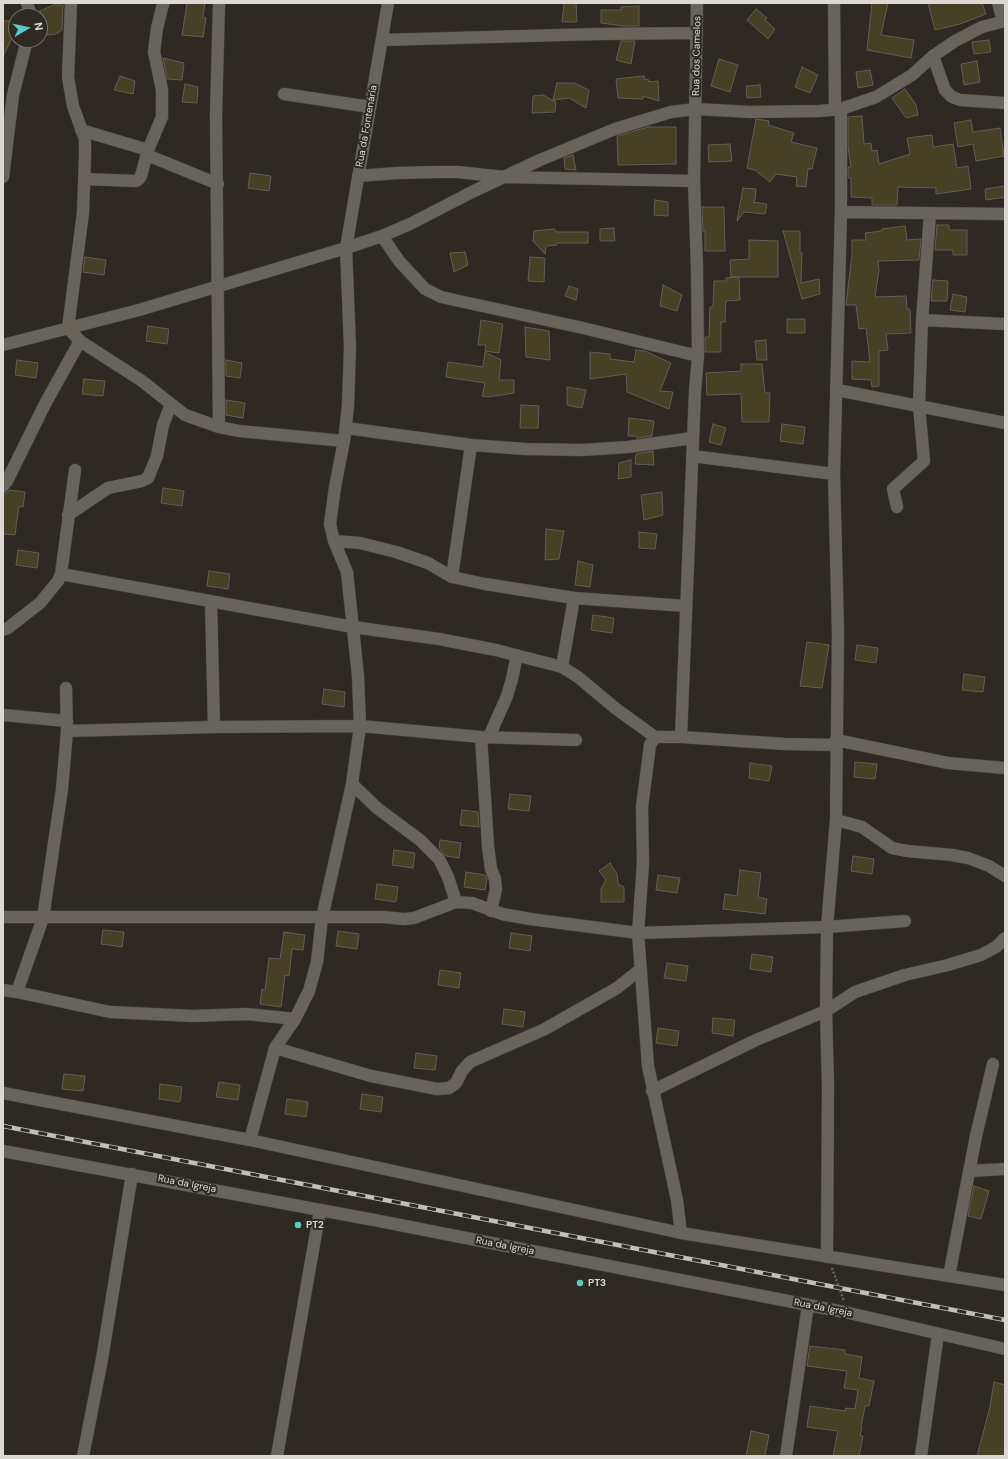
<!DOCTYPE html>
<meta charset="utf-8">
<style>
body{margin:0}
#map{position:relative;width:1008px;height:1459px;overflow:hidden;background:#2e2923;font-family:"DM Sans",sans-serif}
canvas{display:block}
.frame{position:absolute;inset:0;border:4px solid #dcd9d5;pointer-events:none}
.north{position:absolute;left:8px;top:8px;width:40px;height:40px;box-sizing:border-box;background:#2e2923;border:1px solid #746f6a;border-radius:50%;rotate:81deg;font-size:11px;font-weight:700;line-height:16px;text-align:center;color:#dcd9d5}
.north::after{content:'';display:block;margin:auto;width:14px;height:18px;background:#54cdc6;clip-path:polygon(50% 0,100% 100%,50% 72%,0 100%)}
</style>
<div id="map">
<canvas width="1008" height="1459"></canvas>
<div class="frame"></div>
<div class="north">N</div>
</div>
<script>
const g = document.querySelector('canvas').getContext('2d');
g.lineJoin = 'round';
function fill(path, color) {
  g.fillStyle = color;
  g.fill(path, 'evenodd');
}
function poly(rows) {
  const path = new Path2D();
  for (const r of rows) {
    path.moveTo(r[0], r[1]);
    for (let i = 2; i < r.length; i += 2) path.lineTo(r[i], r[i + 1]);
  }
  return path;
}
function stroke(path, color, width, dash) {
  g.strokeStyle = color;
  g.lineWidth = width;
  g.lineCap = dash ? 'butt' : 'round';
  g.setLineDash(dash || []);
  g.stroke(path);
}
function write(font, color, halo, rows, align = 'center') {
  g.font = font + ' "DM Sans",sans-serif';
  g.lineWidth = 4;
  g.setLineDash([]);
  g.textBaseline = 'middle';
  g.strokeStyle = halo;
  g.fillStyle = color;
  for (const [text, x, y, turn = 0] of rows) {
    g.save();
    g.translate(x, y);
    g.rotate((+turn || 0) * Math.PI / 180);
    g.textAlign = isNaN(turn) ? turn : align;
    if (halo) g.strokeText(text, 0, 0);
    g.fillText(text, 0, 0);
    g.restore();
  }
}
const building = poly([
 [187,3,205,3,203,17,206,18,203,37,182,35,187,3],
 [564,3,576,3,577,22,562,22,564,3],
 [872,3,888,3,881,35,914,40,911,58,867,50,872,3],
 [928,3,982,3,986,14,960,24,935,30,928,3],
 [54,5,63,5,62,30,56,34,40,36,40,11,54,5],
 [639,6,639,26,624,26,601,23,601,10,621,10,621,7,639,6],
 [756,9,767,18,765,20,775,29,768,39,747,20,756,9],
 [3,21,14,21,16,29,3,57,3,21],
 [989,40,991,52,974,54,972,42,989,40],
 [621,41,635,41,631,64,616,60,621,41],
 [163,58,184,63,182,80,167,79,163,58],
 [719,59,738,65,730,92,711,86,719,59],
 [977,61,980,82,964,85,961,64,977,61],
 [802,67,818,75,810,93,795,87,802,67],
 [870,70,873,85,858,88,856,72,870,70],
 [120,76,135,81,133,94,114,90,120,76],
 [644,76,644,79,649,80,649,82,658,81,659,101,643,96,643,99,618,98,616,79,644,76],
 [557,83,574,83,589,90,586,108,569,98,553,100,557,83],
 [185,84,198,87,197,103,182,102,185,84],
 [760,85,761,97,747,98,746,86,760,85],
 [905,89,916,105,918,115,906,118,892,98,905,89],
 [543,95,556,102,555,112,532,113,533,96,543,95],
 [862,116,864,144,871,143,872,151,877,150,879,164,910,154,907,138,932,135,933,147,953,144,957,168,968,166,971,189,936,194,936,188,898,187,897,205,872,205,872,198,851,197,851,178,848,178,848,167,851,167,848,147,848,117,862,116],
 [756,119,769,121,768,125,794,133,791,142,817,148,812,169,808,169,806,187,796,186,797,177,776,174,770,182,755,170,747,168,756,119],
 [971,120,973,132,1000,128,1004,156,976,161,973,144,958,147,954,123,971,120],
 [648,127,676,127,676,164,618,165,617,136,648,127],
 [730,144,732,161,709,162,708,145,730,144],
 [573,155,576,170,565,169,564,158,573,155],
 [250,173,271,176,269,191,248,188,250,173],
 [1005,186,1005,197,986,200,985,189,1005,186],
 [743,188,756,189,755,200,753,202,767,204,765,214,744,212,737,221,743,188],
 [655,200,668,202,668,216,654,215,655,200],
 [702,207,724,207,725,251,705,251,705,231,703,231,702,207],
 [937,225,949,225,949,230,967,230,967,255,953,255,953,250,935,250,937,225],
 [905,226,907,240,921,239,919,260,878,261,879,270,875,297,906,296,907,309,910,309,911,333,886,334,888,350,879,351,879,386,872,387,871,380,852,379,852,361,870,362,866,328,859,329,856,305,846,305,852,254,852,240,866,240,865,233,882,231,882,229,905,226],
 [614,228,615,241,600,241,600,229,614,228],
 [554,229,557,232,588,232,588,243,557,243,557,245,546,246,545,254,533,241,534,231,554,229],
 [783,231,800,231,800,253,802,253,801,283,819,279,820,294,802,299,783,231],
 [749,240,778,241,778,277,731,277,730,260,749,259,749,240],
 [465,252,468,265,454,272,450,253,465,252],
 [85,257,106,260,104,275,83,272,85,257],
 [530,257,545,258,544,282,528,281,530,257],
 [739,277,740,300,726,301,725,322,721,322,721,352,705,352,705,337,709,337,710,307,713,307,714,281,726,281,726,278,739,277],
 [933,280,948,281,947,301,931,301,933,280],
 [663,285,682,295,677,311,660,306,663,285],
 [569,286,578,289,576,300,565,296,569,286],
 [953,294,967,297,965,312,950,310,953,294],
 [787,319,805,319,805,333,787,333,787,319],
 [481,320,503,324,499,353,485,351,486,345,478,345,481,320],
 [148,326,169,329,167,344,146,341,148,326],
 [525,327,549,331,550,360,526,357,525,327],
 [766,340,767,360,757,360,755,341,766,340],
 [636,350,645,351,671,363,660,391,673,392,669,409,627,392,626,374,590,379,590,352,610,354,610,359,634,362,636,350],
 [485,352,501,360,499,380,514,380,514,393,488,397,482,396,485,383,446,377,448,362,483,367,485,352],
 [17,360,38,363,36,378,15,375,17,360],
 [226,360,242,363,240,378,226,376,226,360],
 [741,364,762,364,765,393,770,393,769,422,742,422,741,394,707,395,706,373,741,371,741,364],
 [84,379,105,381,103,396,82,394,84,379],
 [567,387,586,390,582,408,570,406,567,404,567,387],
 [226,400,245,403,243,418,226,415,226,400],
 [521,405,539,406,538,428,520,428,521,405],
 [629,418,654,421,652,436,637,438,637,436,628,436,629,418],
 [713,424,726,428,721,445,709,442,713,424],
 [782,424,805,427,803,444,780,441,782,424],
 [653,451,654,465,635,464,636,454,653,451],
 [631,460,631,477,618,479,619,463,631,460],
 [163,488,184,491,182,506,161,503,163,488],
 [10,490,25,492,23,507,19,506,15,535,3,534,3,493,6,493,10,490],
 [662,492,663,515,644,520,641,495,662,492],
 [546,529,564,531,559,559,545,560,546,529],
 [639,532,657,534,655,549,639,548,639,532],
 [18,550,39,553,37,568,16,565,18,550],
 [578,561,593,565,590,587,575,585,578,561],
 [209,571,230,574,228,589,207,586,209,571],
 [593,615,614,618,612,633,591,630,593,615],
 [807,642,829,645,822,688,800,686,807,642],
 [857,645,878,648,876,663,855,660,857,645],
 [964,674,985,677,983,692,962,690,964,674],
 [324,689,345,692,344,707,322,704,324,689],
 [855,762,877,764,875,779,854,777,855,762],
 [750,763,772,766,769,781,749,778,750,763],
 [510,794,531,796,529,811,508,809,510,794],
 [462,810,478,812,479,827,460,825,462,810],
 [440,840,461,843,459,858,446,856,439,848,440,840],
 [394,850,415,853,413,868,392,865,394,850],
 [853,856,874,859,872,874,851,871,853,856],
 [610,863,617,874,618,884,624,887,624,902,601,902,601,889,606,880,599,871,610,863],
 [740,870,761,873,758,897,767,899,765,914,723,909,725,894,737,896,740,870],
 [466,872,485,875,487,879,485,890,464,887,466,872],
 [658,875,680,878,677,893,656,890,658,875],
 [377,884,398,887,396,902,375,899,377,884],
 [103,930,124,932,122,947,101,944,103,930],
 [338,931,359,934,357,949,336,946,338,931],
 [284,932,305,935,303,950,292,949,289,976,285,975,281,1007,260,1004,262,989,265,990,269,958,280,959,284,932],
 [511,933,532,936,530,951,509,948,511,933],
 [752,954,773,957,771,972,750,969,752,954],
 [667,963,688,966,686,981,664,978,667,963],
 [440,970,461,973,459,988,438,985,440,970],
 [504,1009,525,1012,523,1027,502,1024,504,1009],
 [713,1018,735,1020,733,1036,712,1033,713,1018],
 [658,1028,679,1031,677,1046,656,1043,658,1028],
 [416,1053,437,1056,435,1070,414,1068,416,1053],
 [64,1074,85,1076,83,1091,62,1089,64,1074],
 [219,1082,240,1085,238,1100,216,1097,219,1082],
 [160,1084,182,1087,180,1102,159,1099,160,1084],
 [362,1094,383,1097,381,1112,360,1109,362,1094],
 [287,1099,308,1102,306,1117,285,1114,287,1099],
 [974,1186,989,1191,981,1219,968,1216,974,1186],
 [810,1346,845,1350,845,1354,862,1357,859,1378,874,1381,869,1406,865,1406,861,1427,862,1427,860,1435,863,1436,859,1456,833,1456,838,1431,807,1427,810,1406,845,1411,846,1408,855,1409,858,1390,844,1388,847,1371,807,1366,810,1346],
 [994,1382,1005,1385,1005,1456,977,1456,990,1407,994,1382],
 [751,1431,769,1435,765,1456,746,1456,751,1431]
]);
fill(building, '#464025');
stroke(building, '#615f57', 1);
const minor = poly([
 [27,3,31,16],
 [71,3,68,77,73,106,85,139,85,155,83,213,68,328,80,341,142,381,185,415,219,427,239,431,344,441],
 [219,3,216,115,219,427],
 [834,3,835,109],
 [998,3,1003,21],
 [382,40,598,34,697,33],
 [933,56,945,90,952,97,960,100,1005,103],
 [284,94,370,107],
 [81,130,148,150],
 [147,155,218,184],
 [358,176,397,173,437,172,458,172,504,177,694,181],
 [3,177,13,95,27,40],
 [84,179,136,181,139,179,141,176,148,150,162,117,162,90,154,52,157,28,163,4],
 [841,212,1005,214],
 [382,236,399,261,425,289,441,297,583,328,698,356],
 [922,320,1005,324],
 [3,345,139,310,346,248,382,236,410,224,472,192,540,160,615,129,671,112,696,109,750,112,819,111,841,109,876,97,912,75,933,56,955,41,982,27,1005,21],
 [837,390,1005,423],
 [346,428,471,445,525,449,582,450,628,447,693,438],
 [692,456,834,474],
 [3,486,7,481,45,404,80,341],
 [897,507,893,489,924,461,919,406,922,320,930,214],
 [68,515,108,488,142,481,148,478,157,456,163,425,171,404],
 [334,541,360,543,396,552,428,563,452,577,485,584,574,598,686,606],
 [61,574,353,627,439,639,496,650,562,667,578,677,615,708,655,737],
 [452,577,471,445],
 [211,601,214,727],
 [3,630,8,628,40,603,58,581,61,574,75,470],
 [562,667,574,598],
 [3,715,67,721],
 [67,731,214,727,360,726,481,737,576,740],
 [481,737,488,846,491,869,495,879,496,889,491,911],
 [489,737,507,696,512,679,517,655],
 [681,737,785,744,836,745],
 [836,740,948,763,1004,768],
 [352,784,377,808,420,840,439,859,448,877,456,902],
 [836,820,862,827,892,848,907,851,952,855,968,858,989,866,1005,876],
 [3,917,384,917,403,919,414,918,456,902,472,903,502,914,530,919,638,933,827,927,905,921],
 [3,990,17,992,110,1012,193,1016,247,1014,295,1019],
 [17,992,43,918,62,789,67,731,66,688],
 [275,1048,371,1076,437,1089,449,1088,456,1083,462,1071,470,1062,545,1029,617,988,641,969],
 [652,1091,756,1040,826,1011,855,992,905,975,948,965,981,955,996,947,1005,938],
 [3,1093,250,1140,681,1233,1005,1285],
 [250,1140,275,1048,295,1019,309,991,317,962,322,918,352,784,360,726,358,676,347,572,334,541,330,524,335,487,344,441,348,406,350,347,346,248,388,3],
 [3,1151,374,1220,849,1313,1005,1349],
 [969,1171,1005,1169],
 [681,1233,677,1200,648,1066,638,933,643,863,642,807,650,745,655,737,681,737,695,391,698,356,697,268,694,181,697,3],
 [827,1257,828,1085,826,1011,827,927,836,820,838,632,834,474,841,212,841,109],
 [949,1276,976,1136,993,1064],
 [83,1456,102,1359,132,1174],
 [277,1456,320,1210],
 [786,1456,808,1305],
 [921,1456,938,1334]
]);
stroke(minor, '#494640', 13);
stroke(poly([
 [832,1268,844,1301]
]), '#68635e', 2.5, [2, 2]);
stroke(minor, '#68635b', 12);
const rail = poly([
 [3,1126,1005,1320]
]);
stroke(rail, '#c2bfba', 4.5);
stroke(rail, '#2e2923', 3, [9]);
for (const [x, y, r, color] of [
 [298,1225,4,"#54cdc6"],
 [580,1283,4,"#54cdc6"]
]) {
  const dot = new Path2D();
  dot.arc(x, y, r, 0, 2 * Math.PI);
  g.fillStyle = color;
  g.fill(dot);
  stroke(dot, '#2e2923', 1.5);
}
write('10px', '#dcd9d5', '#2e2923', [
 ["Rua dos Camelos",697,56,-89],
 ["Rua da Fontenária",367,126,-80],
 ["Rua da Igreja",187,1184,11],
 ["Rua da Igreja",505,1246,11],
 ["Rua da Igreja",823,1308,11]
]);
write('bold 10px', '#dcd9d5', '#2e2923', [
 ["PT2",306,1225],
 ["PT3",588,1283]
], 'left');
</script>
